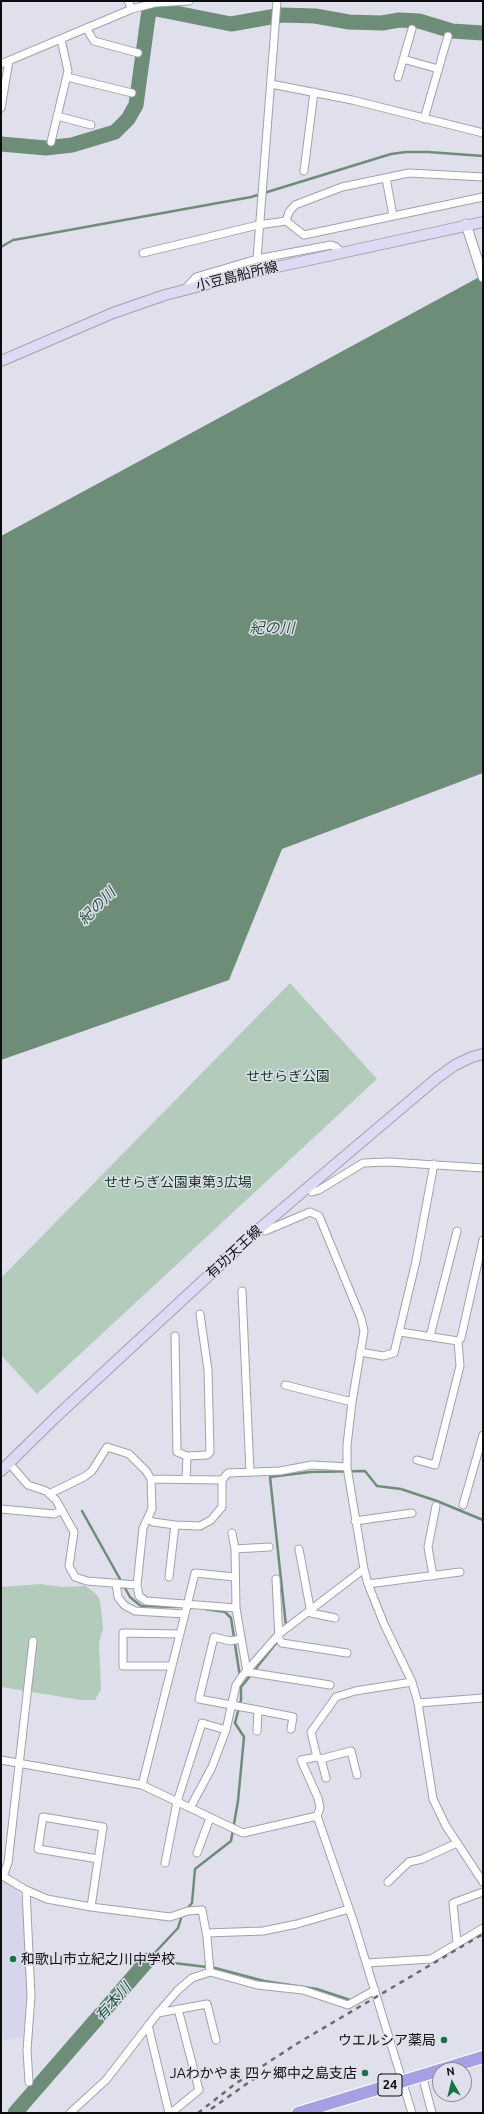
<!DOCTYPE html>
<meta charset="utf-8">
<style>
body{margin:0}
#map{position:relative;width:484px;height:2114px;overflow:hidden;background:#e0e0ed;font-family:Ubuntu,sans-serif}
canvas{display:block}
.frame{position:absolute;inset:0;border:2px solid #0d0d11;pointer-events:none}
.north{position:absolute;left:432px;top:2062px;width:40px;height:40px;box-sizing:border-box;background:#e0e0ed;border:1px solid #8c8c95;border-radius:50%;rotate:352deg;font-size:11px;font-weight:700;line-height:16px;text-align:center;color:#0d0d11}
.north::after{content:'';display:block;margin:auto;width:14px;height:18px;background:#197348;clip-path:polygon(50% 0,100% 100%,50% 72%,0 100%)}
</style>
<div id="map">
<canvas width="484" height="2114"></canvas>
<div class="frame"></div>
<div class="north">N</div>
</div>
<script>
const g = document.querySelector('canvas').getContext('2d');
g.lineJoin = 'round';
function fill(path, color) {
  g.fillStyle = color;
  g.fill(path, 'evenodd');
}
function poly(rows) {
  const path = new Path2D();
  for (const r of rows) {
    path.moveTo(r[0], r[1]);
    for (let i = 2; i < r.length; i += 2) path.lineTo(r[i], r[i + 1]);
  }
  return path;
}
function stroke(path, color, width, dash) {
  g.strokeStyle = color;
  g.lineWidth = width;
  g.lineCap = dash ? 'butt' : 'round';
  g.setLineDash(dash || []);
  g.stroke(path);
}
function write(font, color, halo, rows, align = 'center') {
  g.font = font + ' Ubuntu,"Noto Sans JP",sans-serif';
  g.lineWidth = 3;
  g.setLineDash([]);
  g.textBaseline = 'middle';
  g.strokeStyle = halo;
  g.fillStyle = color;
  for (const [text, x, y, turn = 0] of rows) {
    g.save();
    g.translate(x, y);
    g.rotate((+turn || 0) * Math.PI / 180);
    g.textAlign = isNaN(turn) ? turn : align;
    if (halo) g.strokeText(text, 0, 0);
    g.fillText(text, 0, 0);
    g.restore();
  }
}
fill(poly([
 [1,1878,14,1885,23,1900,28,2001,23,2037,1,2041]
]), '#d6d6ea');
fill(poly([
 [290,983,377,1079,37,1394,1,1355,1,1278],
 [40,1584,62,1587,85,1586,95,1593,100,1600,103,1628,99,1643,101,1689,95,1700,81,1700,1,1687,1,1587]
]), '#b3cbbb');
fill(poly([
 [483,275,483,773,282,849,229,980,1,1060,1,536]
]), '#6d8d79');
stroke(poly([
 [1,247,13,240,25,238,251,197,391,154,406,152,428,152,483,156],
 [1,1419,1,1420],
 [82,1511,130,1597,141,1606,178,1607],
 [205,1609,225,1612,231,1618,240,1677],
 [286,1626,270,1477,310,1472,365,1471,377,1486,401,1489,437,1501,483,1520],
 [242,1686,285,1632],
 [186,1910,192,1903,195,1869,231,1841,238,1801,244,1737,235,1723,241,1700,241,1682],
 [148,1960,178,1928,182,1915],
 [149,1960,215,1968,264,1981,317,1989,350,2000]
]), '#6d8d79', 2.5);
stroke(poly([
 [1,144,46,148,72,145,115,132,128,119,136,105,149,10,156,9,231,24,282,15,315,16,349,22,382,23,399,20,419,21,452,31,483,33],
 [15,2113,148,1960]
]), '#6d8d79', 15);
const minor = poly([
 [128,1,132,9],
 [277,1,257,259,331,245,336,247,341,252],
 [86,28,94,41,138,53],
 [403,59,438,69],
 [1,64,132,9,155,3,189,1],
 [67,77,132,93],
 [398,77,412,29],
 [271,84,352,100,483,133],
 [1,108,9,61],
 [57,116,91,125],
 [424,119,448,36],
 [51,142,68,71,61,39],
 [304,171,314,92],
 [386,178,393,216],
 [286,221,289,212,295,205,342,187,409,173,483,177],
 [143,253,258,225,286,221,304,235,483,197],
 [185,289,196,277,257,259],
 [312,1192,319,1190,363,1163,389,1162,483,1168],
 [260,1228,265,1231,310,1212,319,1216,361,1318,364,1331,352,1402,347,1445,347,1467,364,1569,368,1584,384,1624,412,1682,418,1703,433,1799,446,1826,483,1882],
 [242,1291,250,1472],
 [400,1332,458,1341,461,1338,483,1240],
 [175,1336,177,1452,187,1456,186,1479],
 [430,1336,457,1231],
 [360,1352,383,1356,394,1353,416,1261,434,1164],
 [285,1385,352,1402],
 [187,1456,207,1455,210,1452,208,1370,200,1314],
 [417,1460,435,1465,460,1366,458,1341],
 [9,1463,28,1485,46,1491,56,1500,74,1532,69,1566,75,1577,87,1581,137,1585],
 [151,1479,222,1480],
 [49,1494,84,1477,92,1471,107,1447,129,1454,146,1471,151,1479,152,1509,143,1528,137,1585,139,1596,146,1601,236,1608],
 [463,1505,483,1435],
 [1,1509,54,1514,62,1510],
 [148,1519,153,1522,175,1525,200,1526,211,1520,222,1507,222,1480,228,1473,280,1471,312,1465,347,1467],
 [355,1521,412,1513],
 [232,1533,235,1549],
 [269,1547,235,1549,236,1608,247,1672,330,1685],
 [299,1549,311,1613,335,1618],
 [433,1576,428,1547,436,1506],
 [169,1577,175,1525],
 [276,1579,279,1639,282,1643,347,1653],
 [116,1583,118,1597,124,1605,135,1611,185,1614,195,1573,235,1577],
 [368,1584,460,1572],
 [241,1639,230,1641,214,1637,199,1699,258,1710,257,1731],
 [172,1666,123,1666,123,1633,180,1634],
 [418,1703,483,1698],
 [258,1710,293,1717,291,1729],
 [317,1757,301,1760,318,1798,320,1808,317,1816],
 [321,1759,351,1751,357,1775],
 [1,1760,142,1785,243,1833,317,1816,354,1923,412,2113],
 [326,1778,321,1759,317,1757,311,1732,336,1697,355,1691,412,1682],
 [142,1785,185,1614],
 [190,1808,212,1767,226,1730,236,1685,243,1675,279,1634,364,1569],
 [197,1853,210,1818],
 [165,1863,177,1802,202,1723,226,1730],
 [1,1875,26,1890,47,1899,91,1907,170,1917,188,1911,202,1910,207,1937,210,1972],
 [3,1876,8,1863,33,1641],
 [388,1882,409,1862,422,1859,457,1843],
 [26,1890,31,1996,27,2050,29,2082],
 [91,1907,103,1827,43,1817,38,1849,98,1859],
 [207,1933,263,1931,297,1924,349,1909],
 [457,1943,453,1903,483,1892],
 [367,1963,431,1959,483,1928],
 [158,2013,207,2004,216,2040],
 [148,2025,169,2113],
 [422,2075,432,2113],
 [70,2113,106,2080,158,2013,178,1990,192,1978,210,1972,257,1985,303,1990,348,2005,375,1990],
 [171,2113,199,2090,178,2009]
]);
const tertiary = poly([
 [466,224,483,277]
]);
const secondary = poly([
 [1,361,113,313,165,295,254,272,483,222],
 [1,1471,58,1415,260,1228,437,1078,455,1065,472,1057,483,1054]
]);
const trunk = poly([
 [298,2113,483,2057]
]);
stroke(minor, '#a1a1ad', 9);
stroke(tertiary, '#a1a1ad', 11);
stroke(secondary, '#a1a1ad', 12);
stroke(trunk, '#fff', 14);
stroke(minor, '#fff', 7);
stroke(tertiary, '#fff', 9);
stroke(secondary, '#dddbf4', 10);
stroke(trunk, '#a6a0e3', 12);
stroke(poly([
 [211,2109,255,2078],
 [198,2113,235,2084,298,2043,483,1934]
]), '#6b6b73', 2.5, [5, 5]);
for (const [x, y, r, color] of [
 [13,1959,4,"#197348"],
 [444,2040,4,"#197348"],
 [365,2073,4,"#197348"]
]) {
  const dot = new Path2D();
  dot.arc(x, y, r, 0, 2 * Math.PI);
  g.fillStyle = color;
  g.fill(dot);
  stroke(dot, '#e0e0ed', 1.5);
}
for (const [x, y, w] of [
 [390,2085,24]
]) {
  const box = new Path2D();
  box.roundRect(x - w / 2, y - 11, w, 22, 3);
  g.fillStyle = '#e0e0ed';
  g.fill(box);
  stroke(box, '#0d0d11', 1);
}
write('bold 13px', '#0d0d11', null, [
 ["24",390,2085]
]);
write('14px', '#0d0d11', '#e0e0ed', [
 ["小豆島船所線",237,276,-14],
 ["有功天王線",234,1252,-43]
]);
write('14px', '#0e3922', '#e0e0ed', [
 ["せせらぎ公園",288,1076],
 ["せせらぎ公園東第3広場",178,1182]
]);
write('14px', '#0d0d11', '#e0e0ed', [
 ["和歌山市立紀之川中学校",21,1959,"left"],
 ["ウエルシア薬局",436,2040],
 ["JAわかやま 四ヶ郷中之島支店",357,2073]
], 'right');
write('italic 15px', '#22593c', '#e0e0ed', [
 ["紀の川",272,628],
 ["紀の川",97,906,-45],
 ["有本川",113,2002,-48]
]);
</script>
